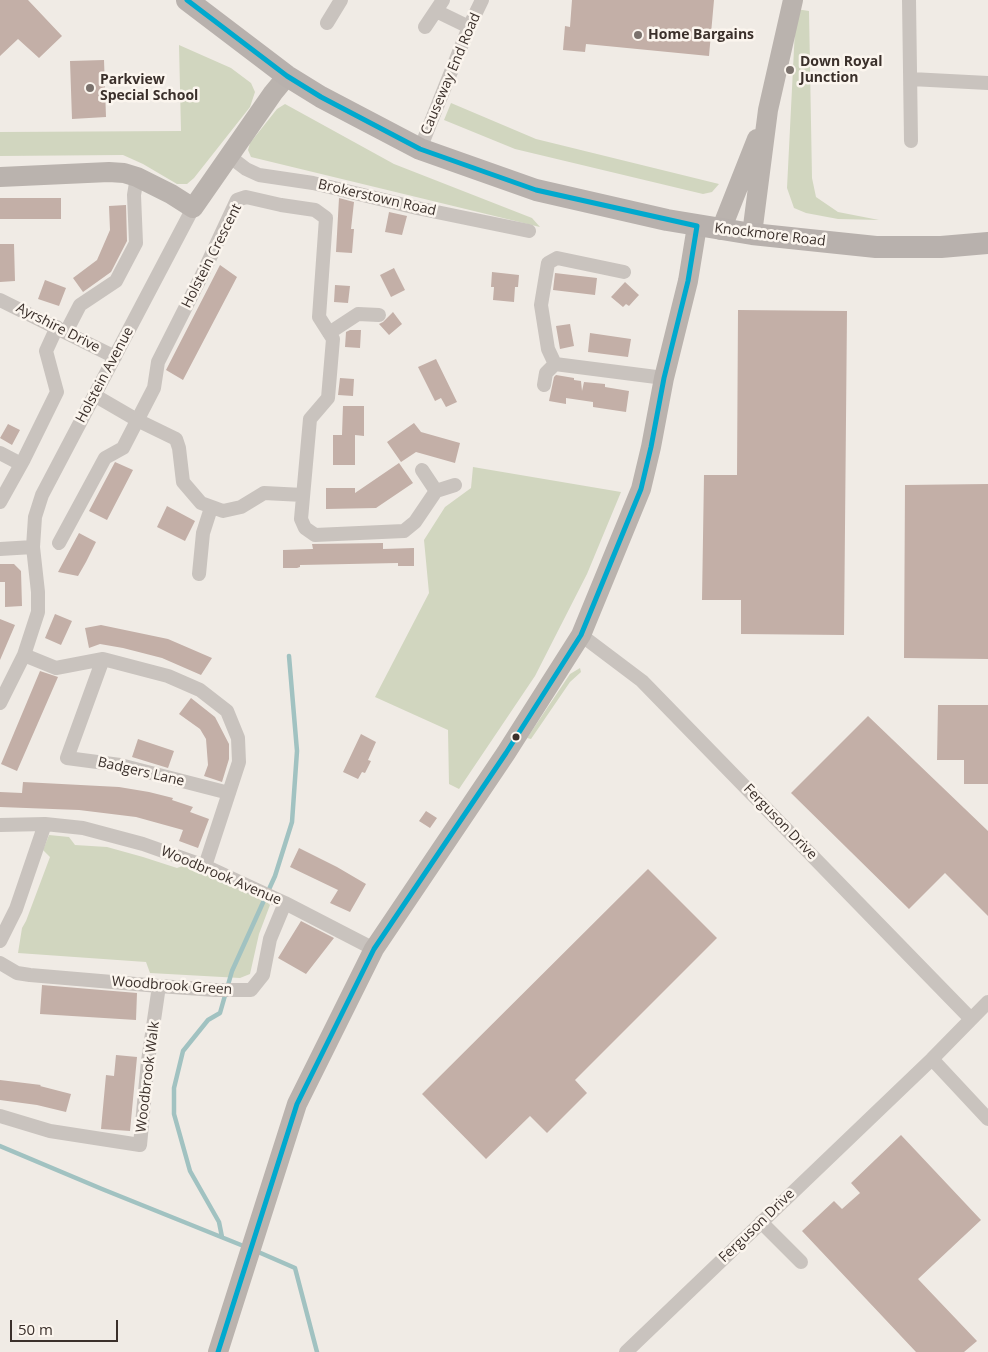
<!DOCTYPE html>
<style>
body{margin:0}
#map{position:relative;width:988px;height:1352px;overflow:hidden;background:#f0ebe5;font-family:"Open Sans",sans-serif}
canvas{display:block}
.scale{position:absolute;left:10px;top:1320px;width:108px;height:22px;box-sizing:border-box;border:2px solid #3b302b;border-top:0;padding-left:6px;font-size:15px;line-height:18px;white-space:nowrap;color:#3b302b;-webkit-text-stroke:4px #fbf5ee;paint-order:stroke}
</style>
<div id="map">
<canvas width="988" height="1352"></canvas>
<div class="scale">50 m</div>
</div>
<script>
const g = document.querySelector('canvas').getContext('2d');
g.lineJoin = 'round';
function fill(path, color) {
  g.fillStyle = color;
  g.fill(path, 'evenodd');
}
function poly(rows) {
  const path = new Path2D();
  for (const r of rows) {
    path.moveTo(r[0], r[1]);
    for (let i = 2; i < r.length; i += 2) path.lineTo(r[i], r[i + 1]);
  }
  return path;
}
function stroke(path, color, width, dash) {
  g.strokeStyle = color;
  g.lineWidth = width;
  g.lineCap = dash ? 'butt' : 'round';
  g.setLineDash(dash || []);
  g.stroke(path);
}
function write(font, color, halo, rows, align = 'center') {
  g.font = font + ' "Open Sans",sans-serif';
  g.lineWidth = 5;
  g.setLineDash([]);
  g.textBaseline = 'middle';
  g.strokeStyle = halo;
  g.fillStyle = color;
  for (const [text, x, y, turn = 0] of rows) {
    g.save();
    g.translate(x, y);
    g.rotate((+turn || 0) * Math.PI / 180);
    g.textAlign = isNaN(turn) ? turn : align;
    if (halo) g.strokeText(text, 0, 0);
    g.fillText(text, 0, 0);
    g.restore();
  }
}
fill(poly([
 [796,9,809,11,812,178,816,197,838,212,879,220,838,219,806,213,794,208,787,188],
 [179,45,231,68,251,83,255,92,250,107,194,178,187,184,177,184,143,164,123,155,0,156,0,132,181,131],
 [451,103,536,139,719,184,712,192,703,194,515,149,444,120],
 [285,104,394,164,532,218,540,227,251,157,248,150,250,143,277,109],
 [473,467,621,492,587,574,535,676,459,789,449,784,448,730,375,697,429,593,424,540,445,507,471,488],
 [580,668,581,672,570,682,531,739,527,738,570,674],
 [49,835,69,837,75,845,107,847,143,857,177,868,185,865,264,899,270,905,259,934,250,974,240,978,150,973,146,962,18,953,22,928,26,921,50,857,43,850]
]), '#d1d6bf');
stroke(poly([
 [0,1146,102,1189,246,1247],
 [222,1237,219,1222,190,1171,174,1114,174,1088,183,1051,208,1020,220,1013,232,971,275,876,292,822,297,751,289,656],
 [256,1251,295,1268,317,1352]
]), '#a1c2c1', 4.5);
fill(poly([
 [0,0,28,0,62,36,39,58,18,39,0,56],
 [572,0,714,0,709,56,586,44,585,52,563,50,565,26,570,27],
 [104,60,106,117,72,119,70,61],
 [0,198,61,198,61,219,0,219],
 [339,198,354,202,351,229,354,229,352,253,336,252],
 [126,205,127,241,111,272,83,292,73,278,97,260,110,230,109,206],
 [389,212,407,216,402,235,385,232],
 [0,244,14,244,15,281,0,282],
 [220,265,237,277,183,380,166,370],
 [394,268,405,290,391,297,380,275],
 [492,272,519,275,518,287,515,287,514,302,493,300,494,287,491,287],
 [555,273,597,278,595,295,553,290],
 [45,280,66,288,59,306,38,299],
 [625,282,639,295,629,306,626,304,623,307,611,297],
 [335,285,350,286,348,303,334,302],
 [738,310,847,311,844,635,741,634,741,600,702,600,704,475,737,475],
 [393,312,402,324,389,335,379,324,383,322],
 [570,324,574,346,560,349,556,326],
 [350,330,361,330,360,348,345,347,346,332],
 [590,333,631,339,628,357,588,352],
 [436,359,457,402,446,407,441,398,435,401,418,367],
 [556,375,574,378,574,380,581,381,582,391,584,382,605,384,605,387,629,391,626,412,593,407,593,402,566,398,566,404,549,401,554,377],
 [340,378,354,379,353,396,338,395],
 [343,406,364,406,364,436,355,435,355,465,333,465,333,435,342,435],
 [414,423,421,432,460,443,455,463,416,452,401,462,387,442],
 [8,424,20,430,12,445,0,438],
 [115,462,133,470,107,520,89,511],
 [399,463,413,483,376,508,326,509,326,488,355,488,355,493],
 [988,484,988,659,904,658,905,485],
 [167,506,195,521,185,541,157,527],
 [79,533,96,542,86,562,78,576,58,572],
 [383,543,383,549,414,548,414,566,398,566,398,563,300,565,300,567,297,568,283,568,283,550,313,549,312,544],
 [0,564,14,564,21,571,22,606,5,607,5,582,0,582],
 [55,614,72,621,61,645,45,638],
 [0,619,15,625,0,660],
 [101,625,168,639,212,658,201,675,162,658,123,648,100,644,89,648,85,628],
 [40,671,58,677,17,771,1,764],
 [191,698,215,717,229,744,229,759,222,782,204,776,208,765,206,739,200,729,179,714],
 [938,705,988,705,988,784,964,784,964,760,937,760],
 [868,716,988,831,988,916,945,873,909,909,791,793],
 [361,734,376,742,368,760,371,761,365,773,362,772,358,779,343,772],
 [138,739,174,751,168,768,132,757],
 [23,782,119,787,149,792,173,798,172,800,193,807,190,812,209,819,198,848,179,841,183,830,136,817,79,810,0,807,0,792,22,793],
 [426,811,437,818,430,828,419,821],
 [299,848,337,867,366,884,350,912,330,903,338,890,290,867],
 [648,869,717,938,575,1080,587,1093,547,1133,530,1116,486,1159,422,1094],
 [301,921,334,938,306,974,278,958],
 [42,985,137,993,136,1020,40,1014],
 [116,1055,137,1057,130,1131,101,1129,106,1075,114,1076],
 [0,1080,41,1085,40,1086,71,1094,66,1112,37,1105,0,1100],
 [901,1135,981,1220,918,1279,977,1341,964,1352,916,1352,802,1231,834,1201,842,1209,860,1193,851,1183]
]), '#c3afa7');
stroke(poly([
 [909,0,911,141],
 [436,11,469,27],
 [327,23,341,0],
 [425,27,443,0],
 [911,79,988,83],
 [420,149,469,27,482,0],
 [229,156,246,169,259,175,313,183,417,208,529,231],
 [624,272,557,258,548,263,541,305,548,349,555,364,664,378],
 [0,300,115,357],
 [66,332,80,305,116,281,136,243,134,195,137,177],
 [329,333,358,314,379,315],
 [544,385,546,373,555,364],
 [94,395,137,420,176,439,179,448,183,482,201,503,223,511,241,507,264,493,303,495],
 [0,453,21,464],
 [422,470,436,491],
 [0,502,24,459,57,392,46,351,57,327],
 [59,543,105,458,123,448,154,388,158,362,202,275,237,200,246,197,281,205,315,210,326,218,319,317,333,339,328,398,310,419,301,519,305,528,315,535,404,531,415,522,436,491,455,485],
 [0,549,33,547],
 [199,574,203,533,211,508],
 [581,635,642,681,971,1019],
 [24,655,56,668,103,659,168,676,200,690,227,711,238,738,239,762,205,866],
 [103,659,67,758,120,765,229,793],
 [0,703,24,655,38,612,38,592,33,547,35,517,42,495,193,208],
 [0,825,45,824,83,828,143,844,205,866,285,903,374,949],
 [0,941,16,909,45,824],
 [0,963,17,973,30,975,159,986,215,990,251,990,263,975,270,939,285,903],
 [932,1059,988,1119],
 [0,1116,50,1131,140,1145,148,1061,159,986],
 [761,1222,801,1262],
 [626,1352,932,1059,988,1002]
]), '#c9c3be', 14);
stroke(poly([
 [0,177,109,172,124,173,137,177,171,194,193,208,273,93,287,76],
 [721,230,757,139],
 [752,234,768,110,793,0],
 [218,1352,297,1104,374,949,506,753,581,635,641,489,651,447,664,378,688,281,697,226]
]), '#bab3ae', 20);
stroke(poly([
 [187,0,287,76,321,97,420,149,536,190,667,220,752,234,876,247,941,247,988,243]
]), '#b8b1ad', 22);
stroke(poly([
 [187,0,287,76,321,97,420,149,536,190,697,226,688,281,664,378,651,447,641,489,581,635,506,753,374,949,297,1104,218,1352]
]), '#00a9ce', 5);
for (const [x, y, r, color] of [
 [638,35,5,"#7a716c"],
 [790,70,5,"#7a716c"],
 [90,88,5,"#7a716c"],
 [516,737,4.5,"#3b302b"]
]) {
  const dot = new Path2D();
  dot.arc(x, y, r, 0, 2 * Math.PI);
  g.fillStyle = color;
  g.fill(dot);
  stroke(dot, '#fbf5ee', 2);
}
write('bold 14px', '#3b302b', '#fbf5ee', [
 ["Home Bargains",648,35],
 ["Down Royal",800,62],
 ["Junction",800,78],
 ["Parkview",100,80],
 ["Special School",100,96]
], 'left');
write('14px', '#3b302b', '#fbf5ee', [
 ["Causeway End Road",451,74,-67],
 ["Brokerstown Road",377,198,13],
 ["Knockmore Road",770,235,7],
 ["Holstein Crescent",212,256,-63],
 ["Ayrshire Drive",58,328,27],
 ["Holstein Avenue",105,375,-62],
 ["Badgers Lane",141,772,13],
 ["Ferguson Drive",780,822,46],
 ["Woodbrook Avenue",221,876,23],
 ["Woodbrook Green",172,986,4],
 ["Woodbrook Walk",148,1077,-83],
 ["Ferguson Drive",757,1226,-44]
]);
</script>
